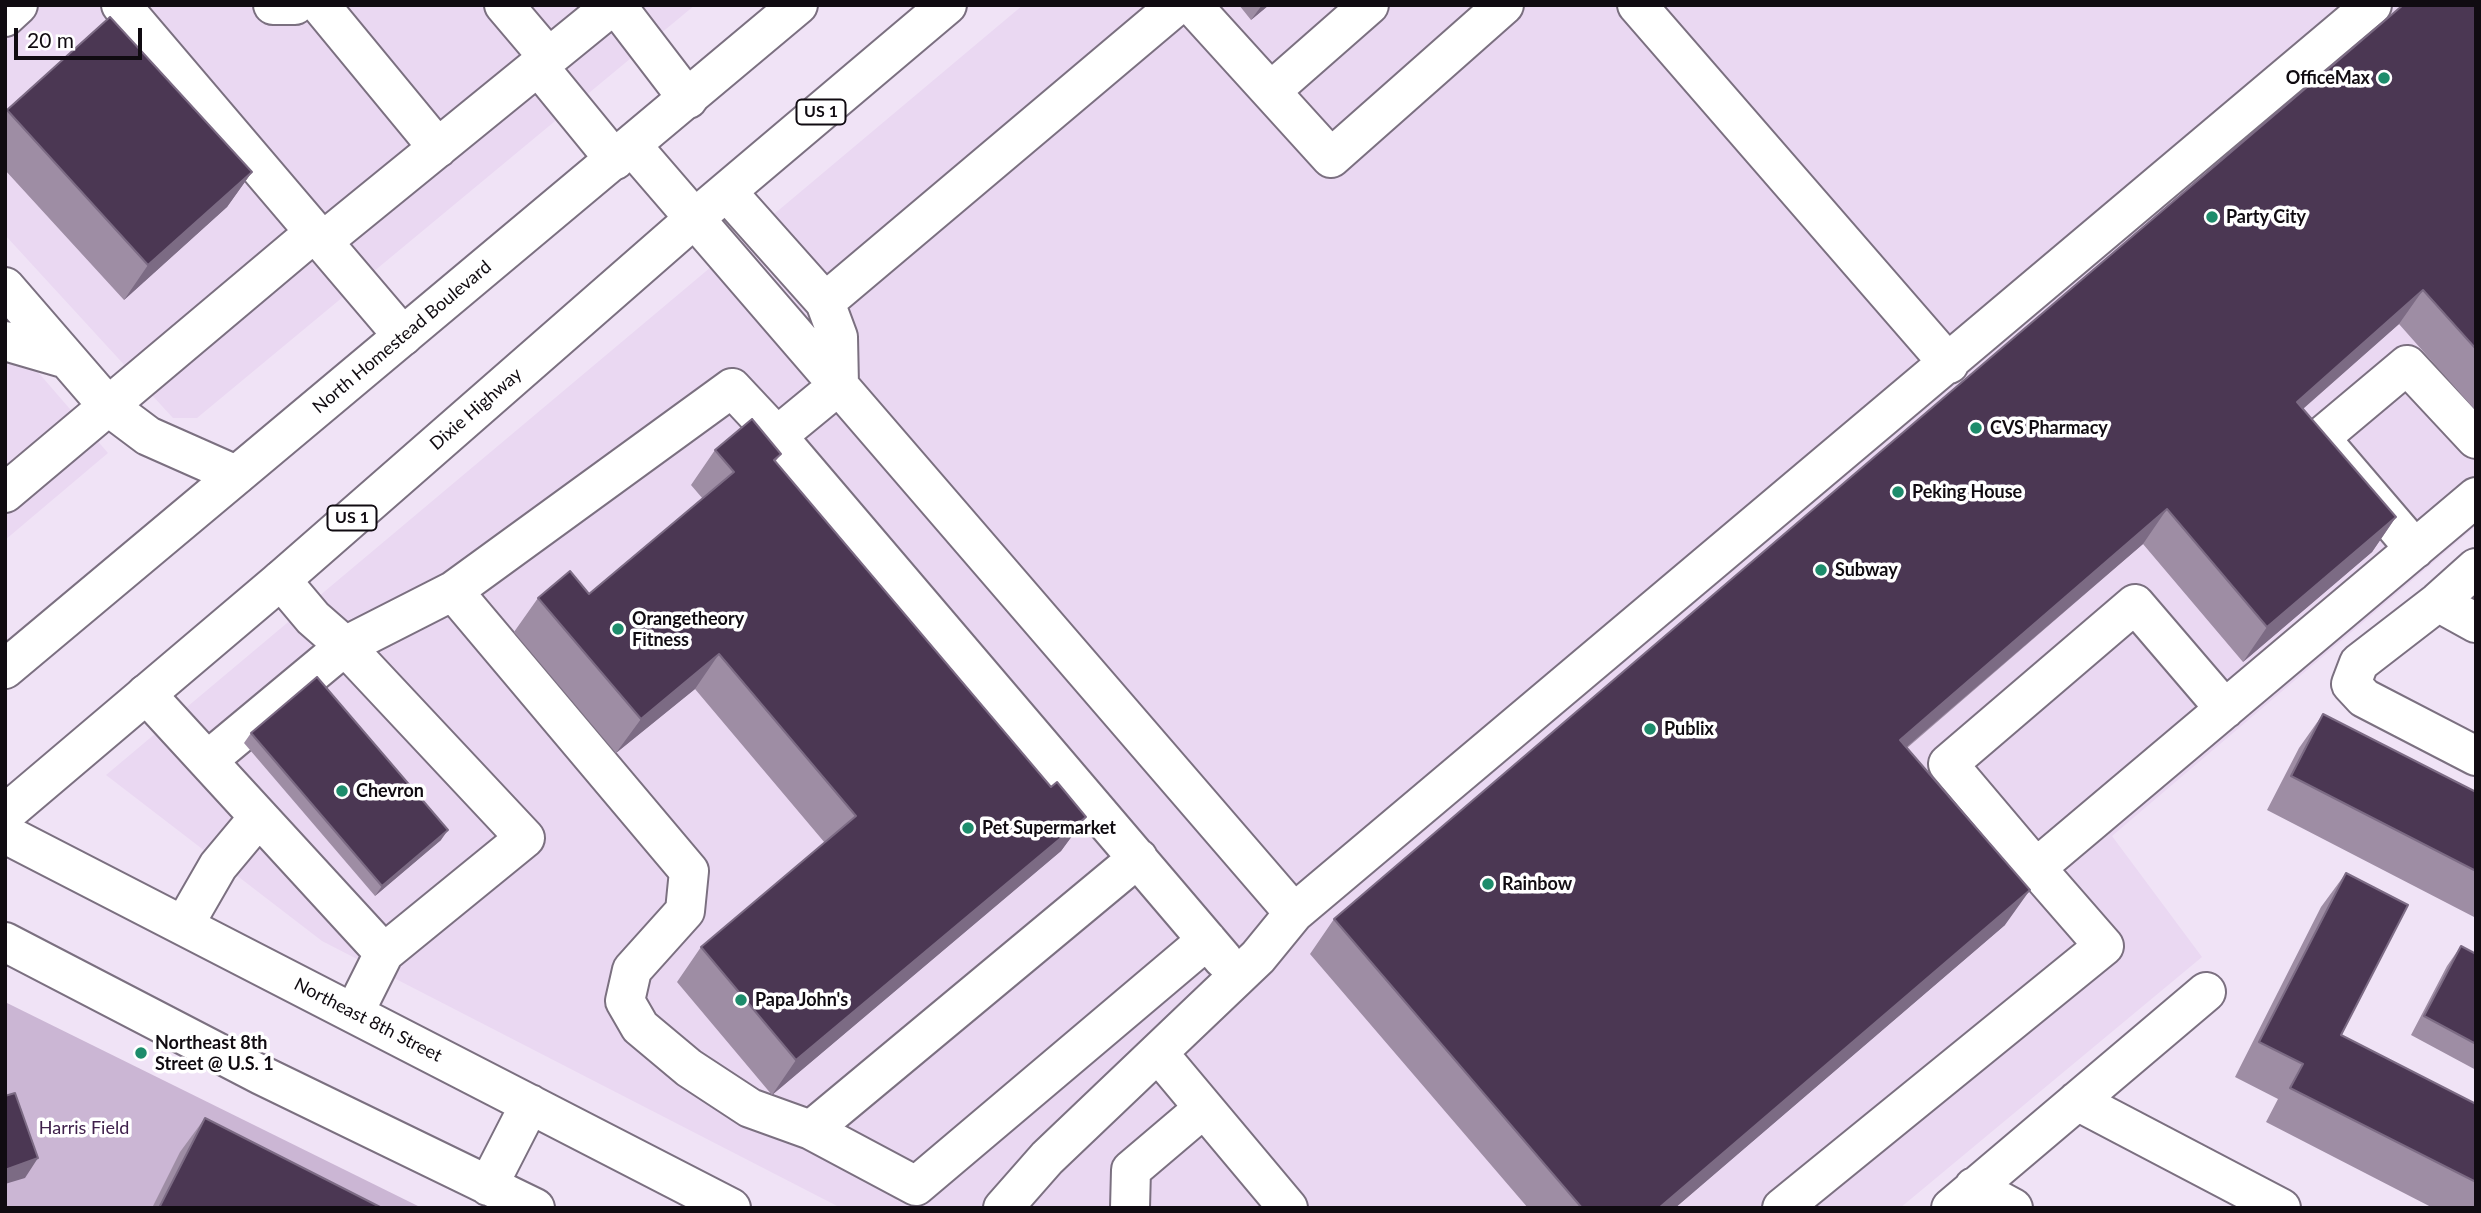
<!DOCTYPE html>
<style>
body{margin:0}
#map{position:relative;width:2481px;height:1213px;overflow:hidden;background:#f0e3f6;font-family:Lato,sans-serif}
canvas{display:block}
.frame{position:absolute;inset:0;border:7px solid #100b11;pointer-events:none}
.scale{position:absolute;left:14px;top:28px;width:128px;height:32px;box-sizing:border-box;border:4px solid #100b11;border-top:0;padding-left:9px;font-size:21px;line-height:24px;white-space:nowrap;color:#100b11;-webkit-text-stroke:5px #fff;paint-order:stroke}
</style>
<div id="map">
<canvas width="2481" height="1213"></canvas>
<div class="frame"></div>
<div class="scale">20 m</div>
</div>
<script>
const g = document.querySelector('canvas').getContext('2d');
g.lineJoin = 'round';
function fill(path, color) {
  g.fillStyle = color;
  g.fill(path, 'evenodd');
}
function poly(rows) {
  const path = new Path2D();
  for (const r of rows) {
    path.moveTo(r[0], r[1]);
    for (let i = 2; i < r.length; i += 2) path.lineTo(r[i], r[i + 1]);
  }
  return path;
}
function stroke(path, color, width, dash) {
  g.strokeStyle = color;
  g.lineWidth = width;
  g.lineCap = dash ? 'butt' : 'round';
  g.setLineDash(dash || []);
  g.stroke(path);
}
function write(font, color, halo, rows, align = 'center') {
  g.font = font + ' Lato,sans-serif';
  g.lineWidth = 7;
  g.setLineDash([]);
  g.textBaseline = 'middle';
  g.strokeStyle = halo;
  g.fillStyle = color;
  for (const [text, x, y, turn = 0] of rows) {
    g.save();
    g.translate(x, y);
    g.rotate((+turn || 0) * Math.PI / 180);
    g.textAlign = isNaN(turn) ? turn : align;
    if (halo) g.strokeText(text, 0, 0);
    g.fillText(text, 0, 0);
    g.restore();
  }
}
fill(poly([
 [5,5,695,5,197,418,173,418,5,235],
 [1023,5,2476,5,2476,526,2112,836,2202,957,1900,1208,841,1208,322,941,106,775],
 [5,334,108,453,5,540]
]), '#ead8f2');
fill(poly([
 [5,1002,422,1208,5,1208]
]), '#cbb6d4');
const minor = poly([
 [121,5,403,336],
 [273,5,295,5],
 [320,5,438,148],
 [504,5,549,58],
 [616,5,688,99],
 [1192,5,1331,158,1504,5],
 [1637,5,1949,364],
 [5,17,18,5],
 [538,66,615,160],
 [1271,91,1369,5],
 [632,146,1294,913],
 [727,192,825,302,838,337,839,385],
 [322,242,613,5],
 [5,287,108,406,148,436,236,475],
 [825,302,1177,5],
 [5,341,67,359],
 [839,385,777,436,1223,959],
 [5,493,315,232],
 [2415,549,2320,438,2407,365,2476,439],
 [2476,568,2438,602,2359,663,2351,684,2364,698,2476,756],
 [281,580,313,618,345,646,453,591,732,388,777,436],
 [453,591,689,871,685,911,632,970,625,1001,640,1027,689,1068,750,1108,811,1130,916,1186,1207,940],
 [2438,602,2476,623],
 [146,694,384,953],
 [208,760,345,646,525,838,384,953,354,1013],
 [2036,868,1948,764,2135,604,2225,709],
 [184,925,218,866,259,817],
 [1158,1053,1288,1208],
 [2077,1101,2281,1208],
 [811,1130,1138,858],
 [1974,1187,2013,1208],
 [1003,1208,1047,1158,1258,957,1294,913,2372,5],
 [1130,1208,1131,1170,1204,1108],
 [1782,1208,2104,946,2036,868,2476,497],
 [1951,1208,2206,992]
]);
const major = poly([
 [5,834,731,1208],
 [5,942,261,1075,535,1208],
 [488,1186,530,1104]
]);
const highway = poly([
 [5,669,798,5],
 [5,814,281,580,695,218,947,5]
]);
stroke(minor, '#7b7080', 42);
stroke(major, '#7b7080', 42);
stroke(highway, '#7b7080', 42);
stroke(minor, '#fff', 38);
stroke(major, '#fff', 38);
stroke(highway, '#fff', 38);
fill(poly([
 [1239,5,1269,5,1251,20],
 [2476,5,2476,411,2399,324,2303,409,2396,517,2372,552,2243,662,2143,544,1907,748,2005,925,1675,1208,1528,1208,1310,954,1334,919],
 [7,110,252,172,227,207,124,300,5,170,5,113],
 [715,450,781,454,775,462,1051,787,1086,817,1061,851,772,1095,677,982,701,947,825,843,695,689,616,753,514,632,538,598,589,594,703,499,691,485],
 [2323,714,2476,792,2476,918,2267,810,2299,748],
 [251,733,441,840,375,896,244,743],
 [2346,873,2341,1035,2476,1104,2476,1208,2433,1208,2266,1122,2278,1099,2235,1077,2321,907],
 [2461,946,2476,954,2476,1070,2411,1035,2447,966],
 [205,1118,382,1208,152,1208,180,1152]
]), '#9e8da4');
fill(poly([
 [1262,5,1269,5,1251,20],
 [252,172,227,207,124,300,148,265],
 [2423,290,2399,324,2272,436,2297,402],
 [2167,509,2143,544,1875,774,1900,740],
 [2396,517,2372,552,2243,662,2267,627],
 [719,654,695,689,616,753,641,719],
 [1086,817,1061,851,772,1095,796,1060],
 [448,830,441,840,375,896,382,886],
 [2030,890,2005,925,1675,1208,1659,1208],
 [38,1158,25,1178,5,1184,5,1170]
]), '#7c6b84');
const building = poly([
 [2403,5,2476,5,2476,349,2423,290,2297,402,2396,517,2267,627,2167,509,1900,740,2030,890,1659,1208,1582,1208,1334,919,2403,5],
 [110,17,252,172,148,265,7,110,110,17],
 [752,419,781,454,774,460,1051,787,1057,782,1086,817,796,1060,701,947,856,816,719,654,641,719,538,598,570,571,589,594,734,472,715,450,752,419],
 [317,677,448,830,382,886,251,733,317,677],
 [2323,714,2476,792,2476,871,2291,776,2323,714],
 [2346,873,2408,905,2341,1035,2476,1104,2476,1182,2290,1088,2303,1064,2259,1042,2346,873],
 [2461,946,2476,954,2476,1044,2424,1016,2461,946],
 [15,1093,38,1158,5,1170,5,1096,15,1093],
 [205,1118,382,1208,159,1208,205,1118]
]);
fill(building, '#4b3753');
stroke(building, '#7c6b84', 2);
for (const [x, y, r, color] of [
 [2384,78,7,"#1d8c6b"],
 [2212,217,7,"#1d8c6b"],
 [1976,428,7,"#1d8c6b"],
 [1898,492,7,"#1d8c6b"],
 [1821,570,7,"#1d8c6b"],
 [618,629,7,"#1d8c6b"],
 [1650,729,7,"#1d8c6b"],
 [342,791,7,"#1d8c6b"],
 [968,828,7,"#1d8c6b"],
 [1488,884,7,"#1d8c6b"],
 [741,1000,7,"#1d8c6b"],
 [141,1053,7,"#1d8c6b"]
]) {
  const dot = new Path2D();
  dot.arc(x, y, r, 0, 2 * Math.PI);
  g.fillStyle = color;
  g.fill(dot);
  stroke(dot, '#fff', 2.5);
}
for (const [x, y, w] of [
 [821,112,49],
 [352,518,49]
]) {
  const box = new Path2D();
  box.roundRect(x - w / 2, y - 12.5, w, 25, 5);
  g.fillStyle = '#fff';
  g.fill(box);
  stroke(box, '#100b11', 2);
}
write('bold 16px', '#100b11', null, [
 ["US 1",821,112],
 ["US 1",352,518]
]);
write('bold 18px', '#100b11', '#fff', [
 ["OfficeMax",2370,78,"right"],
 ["Party City",2226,217],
 ["CVS Pharmacy",1990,428],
 ["Peking House",1912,492],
 ["Subway",1835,570],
 ["Orangetheory",632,619],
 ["Fitness",632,640],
 ["Publix",1664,729],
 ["Chevron",356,791],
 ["Pet Supermarket",982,828],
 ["Rainbow",1502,884],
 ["Papa John's",755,1000],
 ["Northeast 8th",155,1043],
 ["Street @ U.S. 1",155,1064]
], 'left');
write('18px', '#100b11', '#fff', [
 ["North Homestead Boulevard",402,337,-40],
 ["Dixie Highway",476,409,-41],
 ["Northeast 8th Street",368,1020,27]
]);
write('18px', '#3f204b', '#fff', [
 ["Harris Field",84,1128]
]);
</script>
